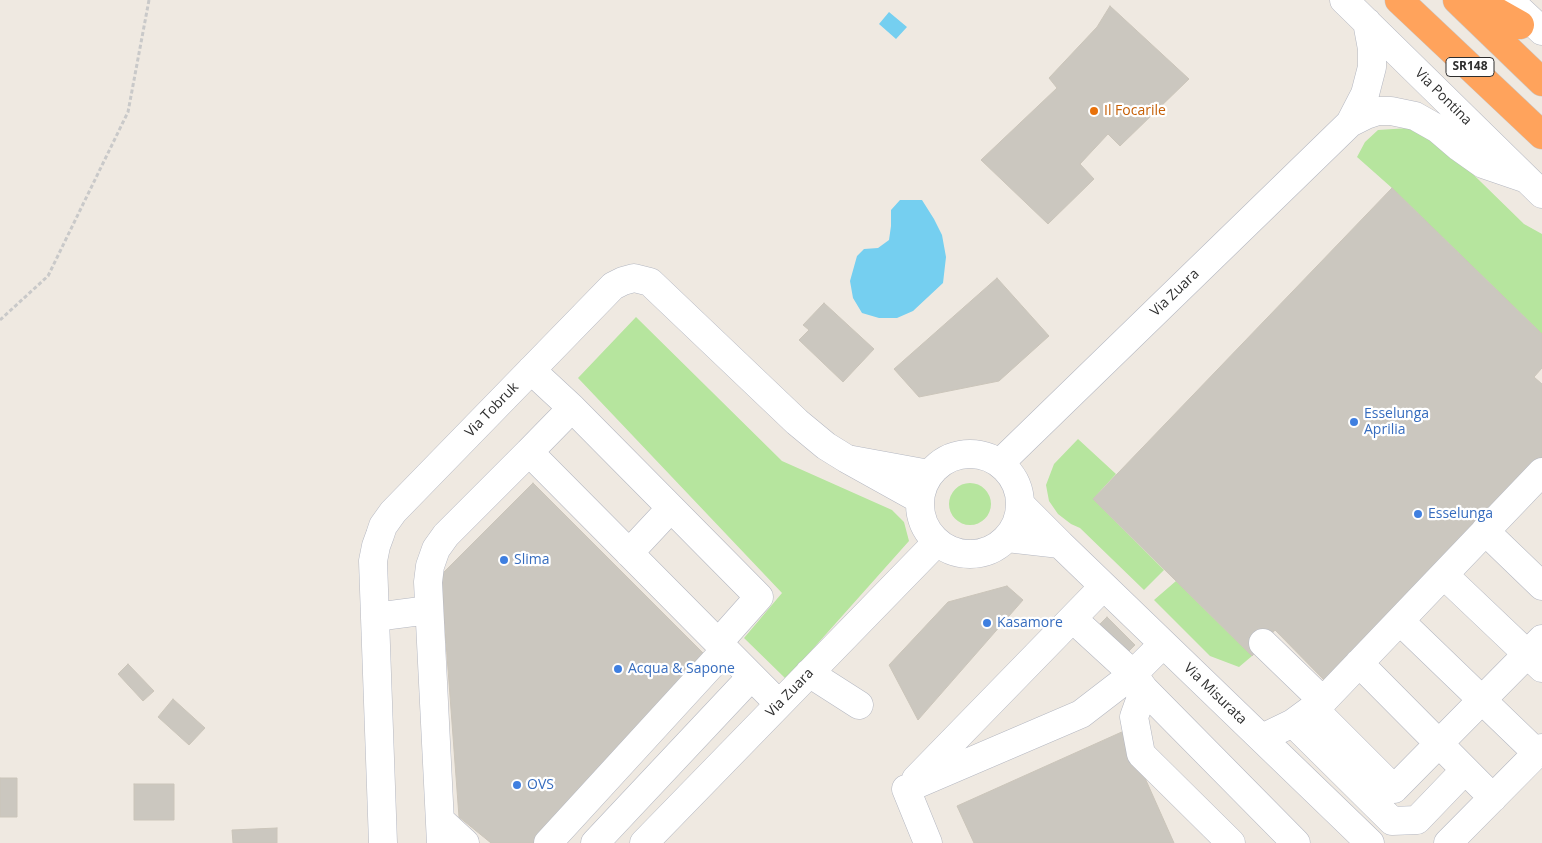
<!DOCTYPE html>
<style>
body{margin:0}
canvas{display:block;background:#efe9e1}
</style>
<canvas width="1542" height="843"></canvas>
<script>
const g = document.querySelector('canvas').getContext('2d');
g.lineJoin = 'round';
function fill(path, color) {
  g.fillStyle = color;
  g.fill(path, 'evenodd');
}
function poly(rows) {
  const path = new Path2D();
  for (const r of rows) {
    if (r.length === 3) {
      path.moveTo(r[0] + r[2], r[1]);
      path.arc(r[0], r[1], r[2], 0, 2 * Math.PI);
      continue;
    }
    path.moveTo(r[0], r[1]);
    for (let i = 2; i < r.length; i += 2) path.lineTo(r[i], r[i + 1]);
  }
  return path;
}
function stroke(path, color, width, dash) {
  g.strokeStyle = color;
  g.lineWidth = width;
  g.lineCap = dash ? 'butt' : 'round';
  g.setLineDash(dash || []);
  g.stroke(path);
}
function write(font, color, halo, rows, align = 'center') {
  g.font = font + ' "Open Sans",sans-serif';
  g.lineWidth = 4.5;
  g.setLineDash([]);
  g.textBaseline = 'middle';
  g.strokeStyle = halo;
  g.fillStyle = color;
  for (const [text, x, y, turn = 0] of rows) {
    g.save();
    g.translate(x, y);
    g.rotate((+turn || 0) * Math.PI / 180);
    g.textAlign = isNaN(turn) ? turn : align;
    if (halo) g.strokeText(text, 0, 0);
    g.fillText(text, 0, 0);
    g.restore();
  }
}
fill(poly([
 [1409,128,1438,140,1524,224,1542,234,1542,334,1392,188,1357,157,1365,142,1378,130],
 [636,317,782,461,892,510,904,522,909,541,786,679,744,638,782,593,578,378],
 [1078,439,1116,474,1093,499,1164,570,1144,590,1080,528,1071,524,1058,514,1049,501,1046,485,1054,464],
 [970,504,21],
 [1176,581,1252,656,1239,667,1210,656,1154,600]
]), '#b6e59e');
fill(poly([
 [889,12,907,27,896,39,879,24],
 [900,200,922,200,934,219,942,235,946,257,943,283,913,311,897,318,879,318,862,313,853,298,850,281,857,256,864,249,878,248,889,240,891,226,891,210]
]), '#75cff0');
const building = poly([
 [1110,6,1189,79,1120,146,1108,134,1080,164,1094,179,1048,224,981,160,1057,88,1049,78,1097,27,1110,6],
 [1392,188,1542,334,1542,368,1534,377,1542,384,1542,459,1325,681,1275,630,1252,656,1093,499,1392,188],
 [997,278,1049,336,999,381,919,397,894,369,997,278],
 [824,303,874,349,843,382,799,340,809,330,803,325,824,303],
 [533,483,703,653,533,843,491,843,459,817,441,575,533,483],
 [1007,586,1023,600,918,720,889,665,948,602,1007,586],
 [1107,617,1135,645,1122,658,1094,630,1107,617],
 [128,664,154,691,143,701,118,674,128,664],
 [173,699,205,728,189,745,158,717,173,699],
 [1124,731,1174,843,974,843,957,806,1124,731],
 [0,778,17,778,17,817,0,817,0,778],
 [134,784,174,784,174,820,134,820,134,784],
 [277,828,277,843,233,843,232,830,277,828]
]);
fill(building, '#cbc7bf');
stroke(building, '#cbc5ba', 1);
const minor = poly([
 [1344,0,1542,194],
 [1509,0,1542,31],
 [1367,22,1372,49,1372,67,1365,94,1350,123,1366,115,1378,111,1391,111,1415,116,1438,129,1459,147,1483,164,1524,178],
 [531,370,572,408],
 [529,452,572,408,671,508,629,553],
 [970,504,50],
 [1000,463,1350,123],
 [919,499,847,459,929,474],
 [671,508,759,597,718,643],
 [1485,531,1542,586],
 [1007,538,1060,544,1021,505],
 [1060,544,1370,843],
 [1444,575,1542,668],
 [375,617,429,610],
 [1073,619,1133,674,1144,689,1296,843],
 [1400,621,1537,753],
 [1263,643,1323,701],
 [1359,663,1493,798],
 [809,673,859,705],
 [1144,689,1134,717,1141,754,1231,843],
 [1314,709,1394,789,1542,639],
 [1293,723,1392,821,1417,820,1465,770],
 [1262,738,1293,723,1323,701,1542,472],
 [916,779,1103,587],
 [906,789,1081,714,1133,674,1163,644],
 [906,789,928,843],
 [440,820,465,843],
 [383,843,373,561,376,546,380,535,383,526,393,512,613,286,623,281,634,278,650,282,797,422,826,446,847,459],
 [441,843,428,582,430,566,436,549,446,535,529,452,779,704],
 [548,843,725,650],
 [595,843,751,677],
 [644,843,937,542],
 [1448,843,1542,748]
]);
const highway = poly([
 [1399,0,1542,135],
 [1457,0,1542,82],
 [1476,0,1520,25]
]);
stroke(minor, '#b4b7c1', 29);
stroke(highway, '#c9c9c9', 29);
stroke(poly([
 [0,320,48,276,128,112,149,0]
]), '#c9c9c9', 3, [4, 2.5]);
stroke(minor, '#fff', 28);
stroke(highway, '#ffa35c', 28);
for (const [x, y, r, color] of [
 [1094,111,5,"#e8710a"],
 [1354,422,5,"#3f7fe0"],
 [1418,514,5,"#3f7fe0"],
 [504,560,5,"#3f7fe0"],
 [987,623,5,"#3f7fe0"],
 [618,669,5,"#3f7fe0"],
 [517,785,5,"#3f7fe0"]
]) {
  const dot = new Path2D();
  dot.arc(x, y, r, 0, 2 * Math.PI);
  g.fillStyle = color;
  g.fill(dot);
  stroke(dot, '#fff', 2);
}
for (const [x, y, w] of [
 [1470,67,48]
]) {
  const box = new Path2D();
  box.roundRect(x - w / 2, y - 9.5, w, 19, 4);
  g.fillStyle = '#fff';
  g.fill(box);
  stroke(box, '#2e2e2e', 1);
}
write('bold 12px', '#2e2e2e', null, [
 ["SR148",1470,67]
]);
write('14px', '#2e2e2e', '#fff', [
 ["Via Pontina",1443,97,45],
 ["Via Zuara",1175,293,-44],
 ["Via Tobruk",492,410,-46],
 ["Via Zuara",790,693,-46],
 ["Via Misurata",1215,694,44]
]);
write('14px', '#c56008', '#fff', [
 ["Il Focarile",1104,111]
], 'left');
write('14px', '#366cbe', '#fff', [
 ["Esselunga",1364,414],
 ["Aprilia",1364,430],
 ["Esselunga",1428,514],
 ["Slima",514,560],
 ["Kasamore",997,623],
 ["Acqua & Sapone",628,669],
 ["OVS",527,785]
], 'left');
</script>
